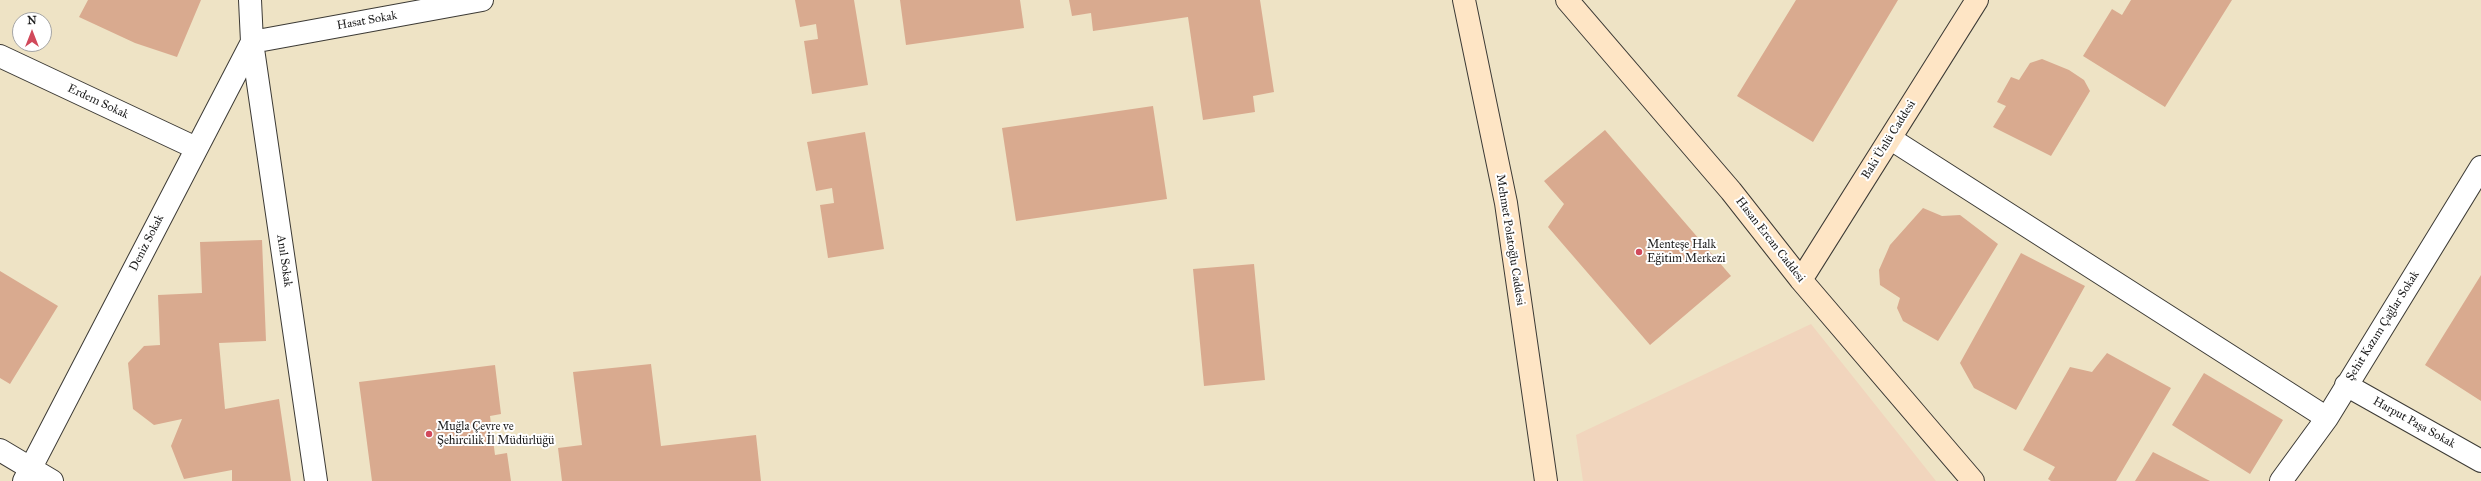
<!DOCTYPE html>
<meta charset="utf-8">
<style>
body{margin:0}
#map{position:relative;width:2481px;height:481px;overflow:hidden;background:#eee3c5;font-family:"IM FELL Great Primer",serif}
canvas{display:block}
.north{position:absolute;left:12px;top:12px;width:40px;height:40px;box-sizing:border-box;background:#fff;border:1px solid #a4a4a4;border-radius:50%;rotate:0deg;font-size:11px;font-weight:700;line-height:16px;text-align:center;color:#1c1c1c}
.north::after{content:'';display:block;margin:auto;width:14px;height:18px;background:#d1495b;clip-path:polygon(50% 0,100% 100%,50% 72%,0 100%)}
</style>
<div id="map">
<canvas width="2481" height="481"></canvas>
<div class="north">N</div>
</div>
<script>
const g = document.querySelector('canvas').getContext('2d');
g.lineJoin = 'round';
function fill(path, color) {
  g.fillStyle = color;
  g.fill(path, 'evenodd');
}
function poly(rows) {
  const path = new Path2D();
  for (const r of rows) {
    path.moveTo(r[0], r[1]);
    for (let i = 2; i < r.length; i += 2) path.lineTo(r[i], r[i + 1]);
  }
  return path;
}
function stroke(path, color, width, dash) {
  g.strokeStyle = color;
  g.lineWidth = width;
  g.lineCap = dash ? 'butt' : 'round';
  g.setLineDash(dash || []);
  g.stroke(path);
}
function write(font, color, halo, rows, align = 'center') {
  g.font = font + ' "IM FELL Great Primer",serif';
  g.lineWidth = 4;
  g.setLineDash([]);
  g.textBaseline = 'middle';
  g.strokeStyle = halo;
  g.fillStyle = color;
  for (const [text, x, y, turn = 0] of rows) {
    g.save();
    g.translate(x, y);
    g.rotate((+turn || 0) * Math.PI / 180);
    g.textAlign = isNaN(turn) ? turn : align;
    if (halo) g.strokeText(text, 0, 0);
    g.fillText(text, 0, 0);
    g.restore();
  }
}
fill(poly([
 [1811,324,1936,481,1583,481,1576,435]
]), '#f1d5bd');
fill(poly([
 [88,0,201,0,177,57,135,43,79,17],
 [795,0,854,0,868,85,812,94,804,41,818,39,816,24,800,27],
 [900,0,1020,0,1024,28,906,45],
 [1069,0,1260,0,1274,92,1253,96,1255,112,1203,120,1188,17,1093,31,1091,13,1072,16],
 [1796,0,1898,0,1813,142,1737,96],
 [2131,0,2232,0,2165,107,2083,56,2112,9,2122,15],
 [2042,59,2069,70,2084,80,2090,91,2051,156,1993,127,2006,106,1997,102,2011,77,2019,80,2030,63],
 [1153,106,1167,199,1016,221,1002,128],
 [1605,130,1731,276,1650,345,1548,227,1564,204,1544,181],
 [865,132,884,249,828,258,820,205,834,203,832,188,816,191,807,142],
 [1923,208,1942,216,1960,215,1998,244,1938,341,1903,321,1897,308,1900,298,1880,285,1879,270,1890,245],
 [262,240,266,341,219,343,225,409,279,399,291,481,232,481,232,470,184,479,171,446,182,419,154,425,133,409,128,363,144,346,160,345,158,295,202,293,200,242],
 [2021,253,2085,286,2016,410,1974,388,1960,363],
 [1254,264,1265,380,1204,386,1193,269],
 [0,271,58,306,10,384,0,378],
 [2481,275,2481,401,2425,365],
 [2107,353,2171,388,2116,481,2051,481,2048,479,2055,467,2023,450,2070,367,2092,372],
 [651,364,661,446,756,435,761,481,562,481,558,448,582,445,573,372],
 [495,365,501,414,490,416,495,455,507,453,511,481,372,481,359,382],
 [2204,373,2283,420,2250,474,2172,425],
 [2153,452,2210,481,2135,481]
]), '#d9aa8f');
const street = poly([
 [0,56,196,148],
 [1891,139,2327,418],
 [2346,385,2481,461],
 [0,450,52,481],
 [24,481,252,42,250,0],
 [316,481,252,42,482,0],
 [2281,481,2327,418,2481,167]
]);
const secondary = poly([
 [1464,0,1506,203,1546,481],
 [1567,0,1731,191,1801,280,1973,481],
 [1801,280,1977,0]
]);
stroke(street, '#3c3a35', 24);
stroke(secondary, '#3c3a35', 24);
stroke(street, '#fff', 22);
stroke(secondary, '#fee5c5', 22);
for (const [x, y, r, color] of [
 [1639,252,4,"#d1495b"],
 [429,434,4,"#d1495b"]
]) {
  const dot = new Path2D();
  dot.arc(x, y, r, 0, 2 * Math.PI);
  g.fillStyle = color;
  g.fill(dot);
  stroke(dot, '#fff', 1.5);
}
write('12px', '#1c1c1c', '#fff', [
 ["Hasat Sokak",367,21,-10],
 ["Erdem Sokak",98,102,25],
 ["Baki Ünlü Caddesi",1889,140,-58],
 ["Mehmet Polatoğlu Caddesi",1510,240,81],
 ["Hasan Ercan Caddesi",1770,240,52],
 ["Deniz Sokak",147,243,-63],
 ["Anıl Sokak",284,261,82],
 ["Şehit Kazım Çağlar Sokak",2383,326,-58],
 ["Harput Paşa Sokak",2414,423,29]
]);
write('12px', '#1c1c1c', '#fff', [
 ["Menteşe Halk",1647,245],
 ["Eğitim Merkezi",1647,259],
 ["Muğla Çevre ve",437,427],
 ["Şehircilik İl Müdürlüğü",437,441]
], 'left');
</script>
